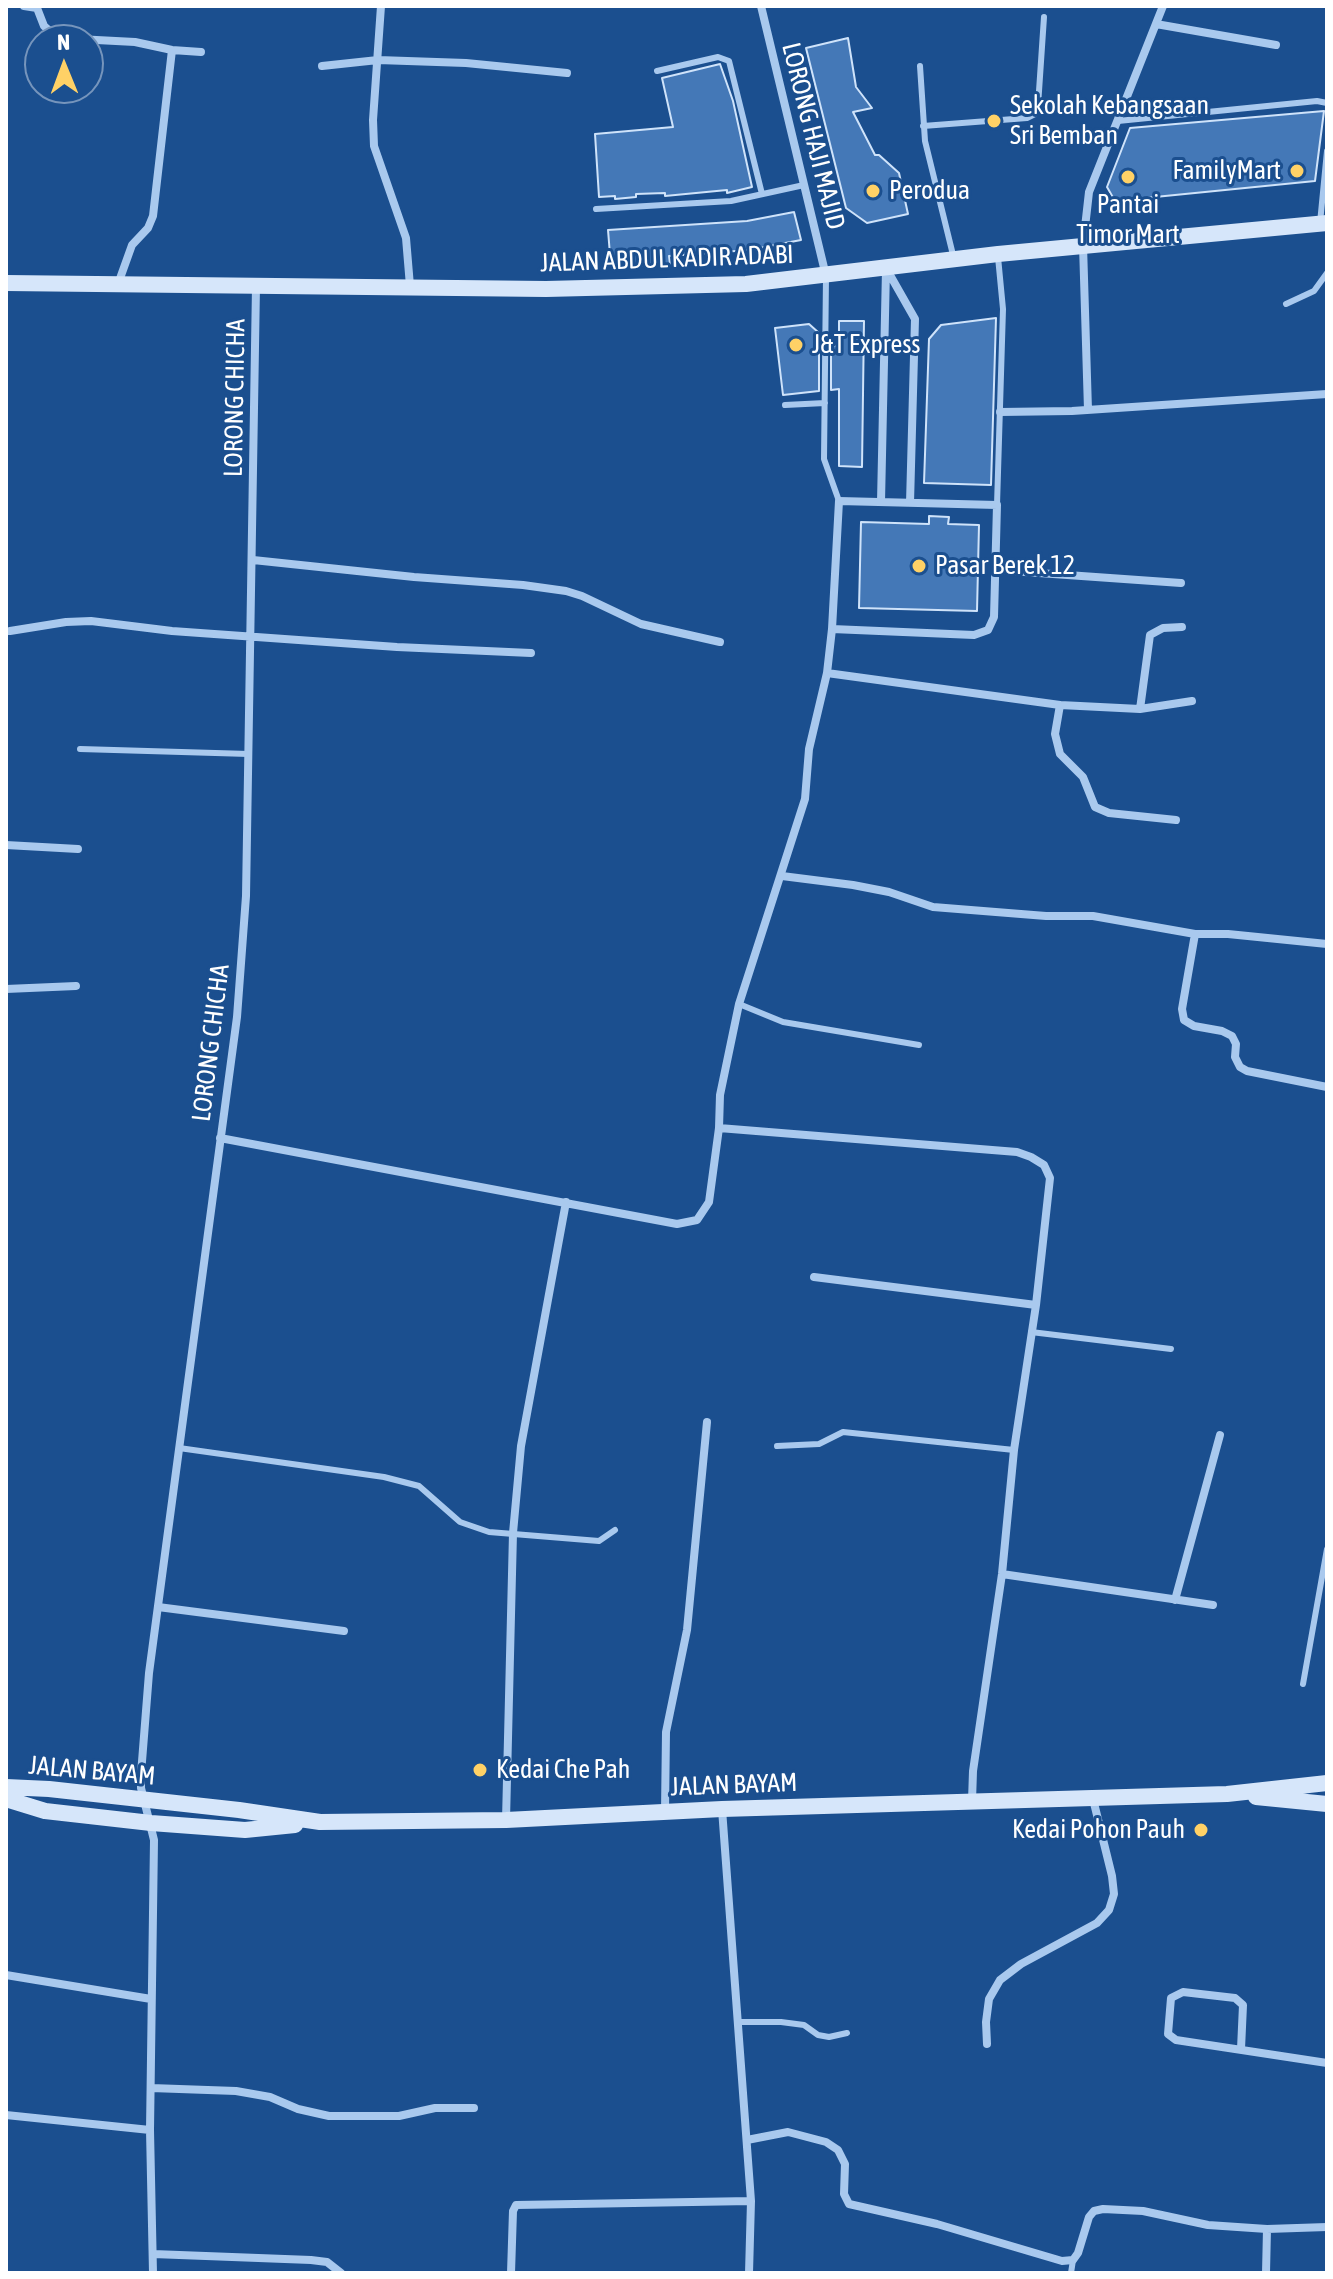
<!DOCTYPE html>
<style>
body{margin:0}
#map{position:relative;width:1333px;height:2279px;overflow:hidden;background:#1b4f8f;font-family:"Asap Condensed",sans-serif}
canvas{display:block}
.frame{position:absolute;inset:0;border:8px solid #fff;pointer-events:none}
.north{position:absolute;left:24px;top:24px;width:80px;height:80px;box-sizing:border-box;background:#1b4f8f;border:2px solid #7695bc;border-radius:50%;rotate:359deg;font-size:22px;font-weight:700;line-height:32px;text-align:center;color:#fff}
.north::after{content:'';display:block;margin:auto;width:28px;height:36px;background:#ffd166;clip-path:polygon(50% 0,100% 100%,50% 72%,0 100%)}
</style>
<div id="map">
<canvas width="1333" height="2279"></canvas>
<div class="frame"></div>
<div class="north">N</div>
</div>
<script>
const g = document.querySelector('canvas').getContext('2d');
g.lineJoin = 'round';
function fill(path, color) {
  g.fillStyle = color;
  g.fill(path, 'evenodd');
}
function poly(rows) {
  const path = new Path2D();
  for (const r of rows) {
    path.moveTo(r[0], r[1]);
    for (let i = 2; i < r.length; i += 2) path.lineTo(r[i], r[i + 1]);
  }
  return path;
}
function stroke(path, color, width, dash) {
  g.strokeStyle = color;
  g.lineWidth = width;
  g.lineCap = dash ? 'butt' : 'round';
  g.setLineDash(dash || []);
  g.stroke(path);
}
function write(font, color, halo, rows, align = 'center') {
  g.font = font + ' "Asap Condensed",sans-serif';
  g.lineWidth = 6;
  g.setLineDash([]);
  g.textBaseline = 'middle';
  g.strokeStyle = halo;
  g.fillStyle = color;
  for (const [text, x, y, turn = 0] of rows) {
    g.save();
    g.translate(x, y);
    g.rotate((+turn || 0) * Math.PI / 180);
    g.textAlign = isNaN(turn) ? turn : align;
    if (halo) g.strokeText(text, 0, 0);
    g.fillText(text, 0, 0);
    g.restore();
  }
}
const building = poly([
 [848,38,856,87,872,108,853,112,875,155,879,155,899,173,908,214,867,223,846,208,806,48,848,38],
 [720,64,733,101,752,187,727,193,727,190,665,196,665,193,636,194,636,197,615,199,615,196,599,197,595,134,673,127,662,78,720,64],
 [1324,111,1315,181,1115,201,1107,187,1130,128,1324,111],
 [794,212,801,240,749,250,669,256,670,264,611,267,608,230,747,221,794,212],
 [996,318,991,485,924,483,929,339,941,325,996,318],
 [839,321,864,321,862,467,839,466,839,389,831,390,831,342,839,349,839,321],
 [809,324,819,333,819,391,783,395,775,328,809,324],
 [929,516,949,517,948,524,979,525,977,611,859,608,861,522,929,524,929,516]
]);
fill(building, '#4478b7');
stroke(building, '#cfe3fa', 2);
stroke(poly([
 [920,66,925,141,954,259],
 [657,71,718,57,729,61,762,194],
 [1118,121,1317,101,1327,103],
 [923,126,1027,118,1035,114,1038,106,1044,17],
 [596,209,731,201,804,185],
 [1320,223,1327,151],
 [826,276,824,459,839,501],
 [1286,304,1314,291,1327,273],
 [785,405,825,403],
 [997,505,1003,309,998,257],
 [80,749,249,754],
 [739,1004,783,1022,919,1045],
 [1031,1332,1171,1349],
 [777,1446,819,1444,843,1432,1014,1450],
 [179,1448,384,1477,419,1486,460,1522,489,1532,599,1541,615,1530],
 [1303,1684,1327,1549],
 [738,2022,781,2022,804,2025,818,2035,829,2037,847,2033],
 [1071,2273,1073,2260]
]), '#a9c9ee', 6);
stroke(poly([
 [24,6,37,8,44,26,58,38,135,42,172,50,201,52],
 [381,6,373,120,374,146,406,238,410,286],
 [761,6,826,276],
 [1156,24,1276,45],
 [322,66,378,60,466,63,567,73],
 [886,268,915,319,910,503],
 [118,284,132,245,148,228,153,216,172,50],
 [1088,410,1083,245,1089,192,1163,6],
 [1000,412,1072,411,1327,394],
 [881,502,886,269],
 [253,560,414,577,523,585,566,591,582,596,641,624,720,642],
 [996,570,1181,583],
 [10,631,66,622,91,621,172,631,397,647,531,653],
 [827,673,1060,705,1140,709,1150,635,1163,628,1182,627],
 [1060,705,1055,734,1060,754,1083,777,1095,807,1109,813,1176,820],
 [1140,709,1192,701],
 [6,845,78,849],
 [782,876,853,885,889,892,933,907,1046,916,1093,916,1195,934,1228,934,1327,944],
 [1195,934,1182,1009,1184,1020,1194,1026,1222,1031,1232,1036,1236,1044,1235,1057,1240,1067,1247,1071,1327,1087],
 [6,989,76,986],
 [719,1128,1017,1152,1031,1157,1044,1165,1050,1178,1036,1305,1014,1450,1002,1574,973,1771,972,1801],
 [220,1138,677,1224,697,1220,709,1202,719,1128,720,1095,739,1004,805,799,809,749,827,673,832,629,839,501,997,505,994,617,988,630,974,635,832,629],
 [814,1277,1036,1305],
 [1002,1574,1213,1605],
 [1175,1600,1220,1435],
 [158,1607,344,1631],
 [722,1809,751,2201,749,2273],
 [665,1811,666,1732,687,1630,707,1422],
 [506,1820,513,1533,521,1446,566,1202],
 [6,1975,151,1999],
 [987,2044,986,2022,989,1999,1000,1980,1021,1964,1097,1923,1109,1910,1114,1894,1112,1876,1093,1799],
 [1241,2049,1243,2005,1235,1998,1183,1992,1171,1998,1168,2034,1176,2040,1327,2063],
 [151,2088,236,2091,270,2097,298,2109,329,2116,399,2116,435,2108,474,2108],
 [6,2115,150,2130],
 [747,2140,788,2132,826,2142,838,2150,845,2164,844,2194,849,2204,937,2224,1062,2261,1073,2260,1078,2253,1089,2217,1094,2211,1103,2209,1143,2211,1208,2225,1267,2229,1327,2227],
 [153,2254,311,2260,327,2262,341,2273],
 [153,2273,150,2130,154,1840,141,1788,141,1774,149,1673,237,1017,246,896,256,286],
 [511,2273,513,2211,516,2205,751,2201],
 [1266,2273,1267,2229]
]), '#a9c9ee', 8);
stroke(poly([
 [6,283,546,289,746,284,998,254,1327,223],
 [6,1787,49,1789,239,1810,320,1822,506,1820,722,1809,1227,1794,1327,1783],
 [1256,1797,1327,1804],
 [6,1799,45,1811,151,1823,245,1830,295,1825]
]), '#d6e6fa', 16);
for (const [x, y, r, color] of [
 [994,121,8,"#ffd166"],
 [1297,171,8,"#ffd166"],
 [1128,177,8,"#ffd166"],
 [873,191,8,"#ffd166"],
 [796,345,8,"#ffd166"],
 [919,566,8,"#ffd166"],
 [480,1770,8,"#ffd166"],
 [1201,1830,8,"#ffd166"]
]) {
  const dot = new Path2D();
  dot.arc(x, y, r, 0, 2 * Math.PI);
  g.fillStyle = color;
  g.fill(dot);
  stroke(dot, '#1b4f8f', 3);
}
write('26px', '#fff', '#1b4f8f', [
 ["Sekolah Kebangsaan",1010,106],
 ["Sri Bemban",1010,136],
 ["FamilyMart",1281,171,"right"],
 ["Perodua",889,191],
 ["Pantai",1128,205,"center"],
 ["Timor Mart",1128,235,"center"],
 ["J&T Express",812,345],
 ["Pasar Berek 12",935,566],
 ["Kedai Che Pah",496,1770],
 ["Kedai Pohon Pauh",1185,1830,"right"]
], 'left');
write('26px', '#fff', '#1b4f8f', [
 ["LORONG HAJI MAJID",813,136,76],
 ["JALAN ABDUL KADIR ADABI",667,259,-2],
 ["LORONG CHICHA",235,398,-89],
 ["LORONG CHICHA",211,1043,-83],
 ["JALAN BAYAM",92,1771,5],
 ["JALAN BAYAM",734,1785,-2]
]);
</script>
